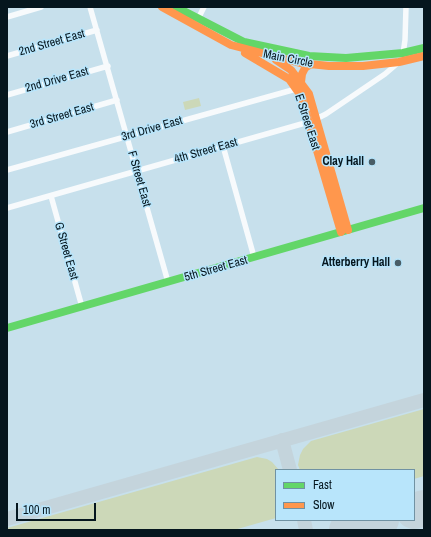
<!DOCTYPE html>
<style>
body{margin:0}
#map{position:relative;width:431px;height:537px;overflow:hidden;background:#c7e0ec;font-family:"Archivo Narrow",sans-serif}
canvas{display:block}
.frame{position:absolute;inset:0;border:8px solid #05161e;pointer-events:none}
.legend{position:absolute;left:275px;top:469px;width:140px;height:52px;box-sizing:border-box;background:#b8e5fb;border:1px solid #7092a3;margin:0;padding:5px 7px;list-style:none;font-size:12px;color:#05161e}
.legend li{display:flex;align-items:center;gap:8px;height:20px}
.legend b{width:20px;border:1px solid #7092a3}
.scale{position:absolute;left:16px;top:503px;width:80px;height:18px;box-sizing:border-box;border:2px solid #05161e;border-top:0;padding-left:5px;font-size:12px;line-height:14px;white-space:nowrap;color:#05161e;-webkit-text-stroke:3px #b8e5fb;paint-order:stroke}
</style>
<div id="map">
<canvas width="431" height="537"></canvas>
<div class="frame"></div>
<ul class="legend">
<li><b style="height:5px;background:#63d668"></b>Fast</li>
<li><b style="height:5px;background:#ff974d"></b>Slow</li>
</ul>
<div class="scale">100 m</div>
</div>
<script>
const g = document.querySelector('canvas').getContext('2d');
g.lineJoin = 'round';
function fill(path, color) {
  g.fillStyle = color;
  g.fill(path, 'evenodd');
}
function poly(rows) {
  const path = new Path2D();
  for (const r of rows) {
    path.moveTo(r[0], r[1]);
    for (let i = 2; i < r.length; i += 2) path.lineTo(r[i], r[i + 1]);
  }
  return path;
}
function stroke(path, color, width, dash) {
  g.strokeStyle = color;
  g.lineWidth = width;
  g.lineCap = dash ? 'butt' : 'round';
  g.setLineDash(dash || []);
  g.stroke(path);
}
function write(font, color, halo, rows, align = 'center') {
  g.font = font + ' "Archivo Narrow",sans-serif';
  g.lineWidth = 3;
  g.setLineDash([]);
  g.textBaseline = 'middle';
  g.strokeStyle = halo;
  g.fillStyle = color;
  for (const [text, x, y, turn = 0] of rows) {
    g.save();
    g.translate(x, y);
    g.rotate((+turn || 0) * Math.PI / 180);
    g.textAlign = isNaN(turn) ? turn : align;
    if (halo) g.strokeText(text, 0, 0);
    g.fillText(text, 0, 0);
    g.restore();
  }
}
fill(poly([
 [199,98,201,106,185,110,183,102],
 [424,409,424,476,414,479,414,470,300,470,298,465,300,455,303,449,311,441],
 [257,457,267,459,272,462,279,470,276,470,276,518,234,530,7,530,7,528]
]), '#ccd8b8');
stroke(poly([
 [282,440,290,470],
 [7,519,424,400],
 [304,520,306,530]
]), '#c4d4dc', 14);
stroke(poly([
 [414,511,424,508],
 [347,530,381,520]
]), '#c4d4dc', 36);
stroke(poly([
 [90,7,168,282],
 [7,17,41,7],
 [197,21,204,7],
 [403,54,405,40,406,7],
 [7,56,97,30],
 [7,95,108,66],
 [7,132,117,100],
 [223,146,254,257],
 [7,170,296,89],
 [51,196,82,307],
 [7,208,312,121,326,114,385,74,399,62]
]), '#f7fafc', 5.5);
stroke(poly([
 [176,7,244,42,309,56,346,58,403,53,424,48],
 [7,328,424,208]
]), '#63d668', 8);
stroke(poly([
 [162,7,231,45,300,63,329,66,363,66,399,62,424,56],
 [245,53,289,79,301,96,341,232],
 [276,60,291,70,309,94,348,230],
 [301,82,302,74,305,68,311,64]
]), '#ff974d', 8);
for (const [x, y, r, color] of [
 [372,162,4,"#495d66"],
 [398,263,4,"#495d66"]
]) {
  const dot = new Path2D();
  dot.arc(x, y, r, 0, 2 * Math.PI);
  g.fillStyle = color;
  g.fill(dot);
  stroke(dot, '#b8e5fb', 1.5);
}
write('12px', '#05161e', '#b8e5fb', [
 ["2nd Street East",52,43,-16],
 ["Main Circle",288,59,11],
 ["2nd Drive East",57,80,-16],
 ["3rd Street East",62,116,-16],
 ["E Street East",307,122,72],
 ["3rd Drive East",152,129,-16],
 ["4th Street East",206,151,-16],
 ["F Street East",139,179,74],
 ["G Street East",66,251,74],
 ["5th Street East",216,269,-16]
]);
write('bold 12px', '#05161e', '#b8e5fb', [
 ["Clay Hall",364,162],
 ["Atterberry Hall",390,263]
], 'right');
</script>
